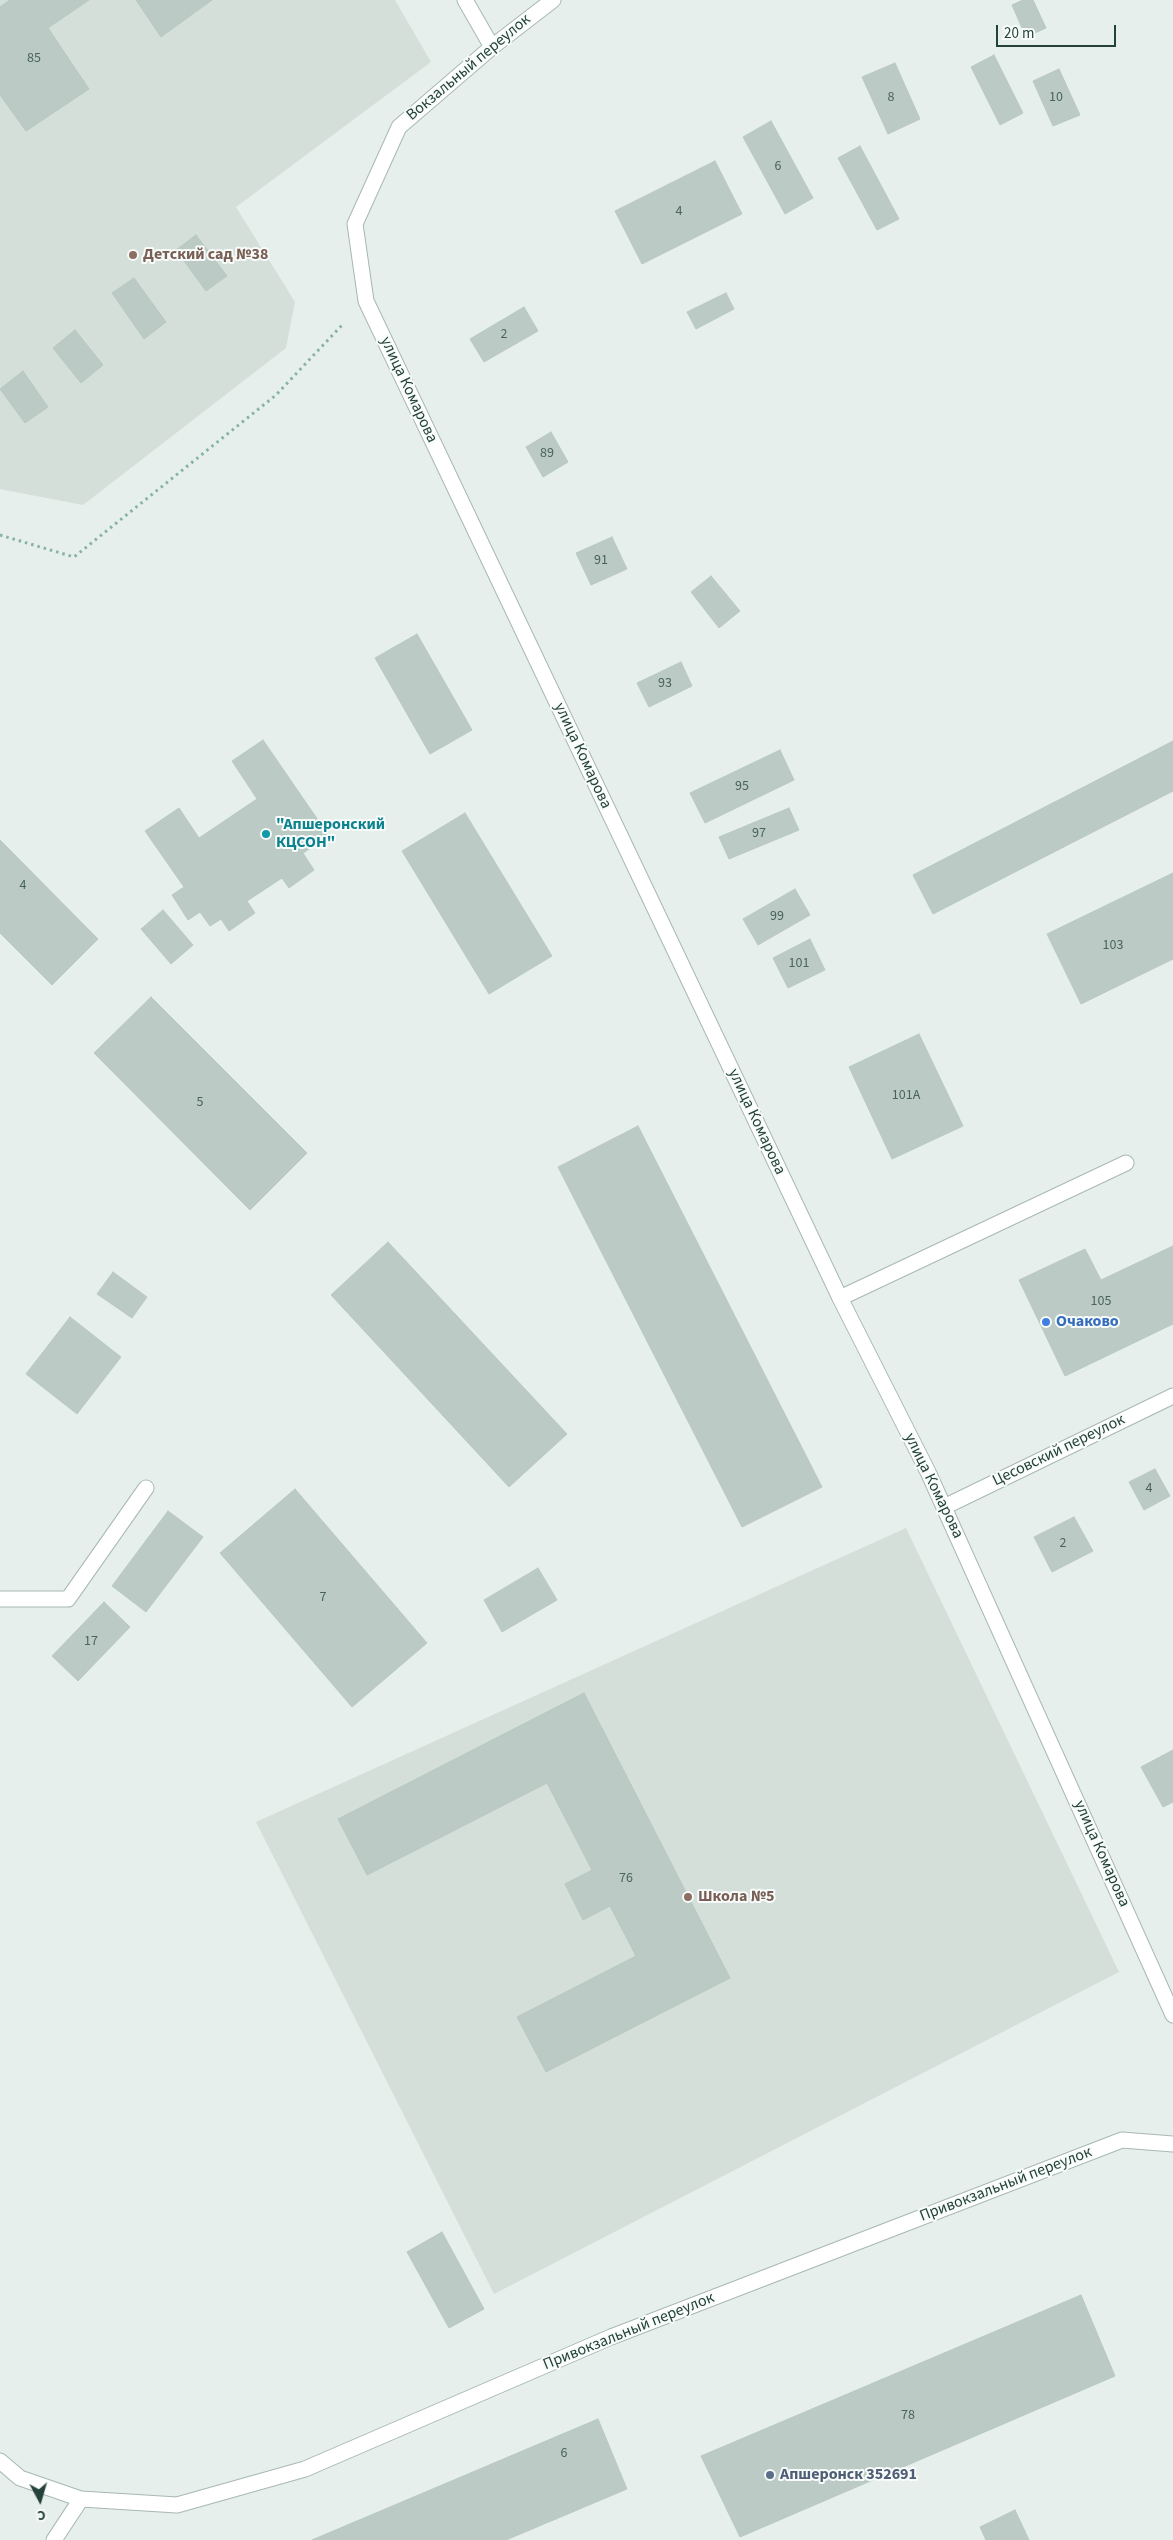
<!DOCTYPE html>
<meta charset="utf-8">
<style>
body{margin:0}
#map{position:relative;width:1173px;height:2540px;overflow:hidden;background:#e6efeb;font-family:"Source Sans 3",sans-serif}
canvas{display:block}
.north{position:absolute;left:15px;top:2475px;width:50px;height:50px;-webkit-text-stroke:4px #f7fbf9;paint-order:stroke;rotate:174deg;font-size:14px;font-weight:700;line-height:20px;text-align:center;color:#24423a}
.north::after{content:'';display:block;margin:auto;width:18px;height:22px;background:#24423a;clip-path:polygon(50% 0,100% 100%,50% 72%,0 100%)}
.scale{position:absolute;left:996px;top:25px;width:120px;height:22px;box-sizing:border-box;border:2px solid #24423a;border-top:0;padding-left:6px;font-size:15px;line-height:18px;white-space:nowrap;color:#24423a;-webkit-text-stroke:4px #f7fbf9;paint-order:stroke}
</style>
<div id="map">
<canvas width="1173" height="2540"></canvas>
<div class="north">С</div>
<div class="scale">20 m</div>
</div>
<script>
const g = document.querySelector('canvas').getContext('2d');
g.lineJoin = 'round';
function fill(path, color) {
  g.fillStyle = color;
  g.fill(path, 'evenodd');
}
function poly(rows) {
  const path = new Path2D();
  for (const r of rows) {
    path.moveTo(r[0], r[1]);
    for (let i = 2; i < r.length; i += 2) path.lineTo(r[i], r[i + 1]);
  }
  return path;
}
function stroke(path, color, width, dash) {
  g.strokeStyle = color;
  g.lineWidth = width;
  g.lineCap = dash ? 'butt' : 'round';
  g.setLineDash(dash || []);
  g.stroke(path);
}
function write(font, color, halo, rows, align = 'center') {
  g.font = font + ' "Source Sans 3",sans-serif';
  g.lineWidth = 4;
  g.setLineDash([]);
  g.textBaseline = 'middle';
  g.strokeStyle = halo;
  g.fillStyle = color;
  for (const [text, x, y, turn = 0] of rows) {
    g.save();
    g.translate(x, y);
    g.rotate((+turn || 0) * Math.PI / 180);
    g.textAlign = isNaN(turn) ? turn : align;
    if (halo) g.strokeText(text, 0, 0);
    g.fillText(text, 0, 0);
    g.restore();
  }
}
fill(poly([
 [0,0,395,0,431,62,236,207,295,302,286,348,83,505,0,489],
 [906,1528,1119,1972,494,2294,256,1822]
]), '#d4dfda');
const building = poly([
 [10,0,89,0,48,28,89,89,26,131,0,95,0,7,10,0],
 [136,0,212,0,161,37,136,0],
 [1023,0,1033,0,1046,28,1026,37,1012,5,1023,0],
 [994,55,1023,113,1000,125,971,67,994,55],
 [895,63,920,119,888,134,862,77,895,63],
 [1059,69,1080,115,1053,126,1033,81,1059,69],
 [771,121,813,198,785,214,743,137,771,121],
 [860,146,899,219,877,230,838,158,860,146],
 [715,161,742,214,642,264,615,211,715,161],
 [196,235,227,276,206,291,176,250,196,235],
 [134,278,166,322,144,339,112,293,134,278],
 [726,293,734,309,696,329,687,312,726,293],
 [524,307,538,331,484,362,470,339,524,307],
 [75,330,103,365,81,383,53,348,75,330],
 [23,371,48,407,25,423,0,389,23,371],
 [551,432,568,462,543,477,526,447,551,432],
 [612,537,627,569,591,585,576,553,612,537],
 [711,576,740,611,719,628,691,592,711,576],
 [417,634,472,730,430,754,375,658,417,634],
 [681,662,692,686,649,707,637,683,681,662],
 [263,740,329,836,303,853,314,870,289,888,282,878,247,901,255,913,229,931,221,919,210,926,200,912,188,920,172,895,184,887,145,831,179,808,199,838,257,799,232,761,263,740],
 [1173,741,1173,791,933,914,913,875,1173,741],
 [780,750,794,780,705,823,690,793,780,750],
 [789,808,799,830,729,859,719,837,789,808],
 [465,813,552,956,489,994,402,851,465,813],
 [0,840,98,939,52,985,0,933,0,840],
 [1173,873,1173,959,1081,1004,1047,934,1173,873],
 [795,889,810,915,758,945,743,919,795,889],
 [163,910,193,945,171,964,141,929,163,910],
 [810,939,825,970,788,988,773,958,810,939],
 [151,997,307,1153,250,1210,94,1053,151,997],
 [919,1034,963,1126,892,1159,849,1067,919,1034],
 [638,1126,822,1487,742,1527,558,1167,638,1126],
 [388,1242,567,1434,509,1487,331,1295,388,1242],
 [1173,1246,1173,1324,1065,1376,1019,1280,1085,1249,1101,1280,1173,1246],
 [113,1272,147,1297,132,1318,97,1294,113,1272],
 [70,1317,121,1357,77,1414,26,1374,70,1317],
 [1155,1469,1170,1496,1144,1510,1129,1482,1155,1469],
 [295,1489,427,1643,352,1707,220,1553,295,1489],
 [168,1511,203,1537,146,1612,112,1586,168,1511],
 [1074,1517,1093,1551,1052,1572,1034,1537,1074,1517],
 [538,1568,557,1600,502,1632,484,1600,538,1568],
 [104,1602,130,1627,78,1681,52,1656,104,1602],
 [584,1693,730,1978,546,2072,517,2017,636,1956,610,1906,583,1920,565,1884,592,1870,547,1783,367,1875,338,1819,584,1693],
 [1173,1750,1173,1802,1163,1807,1141,1767,1173,1750],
 [442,2232,484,2309,449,2328,407,2252,442,2232],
 [1081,2295,1115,2376,740,2537,701,2456,1081,2295],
 [598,2419,627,2489,506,2540,312,2540,598,2419],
 [1015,2510,1029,2540,986,2540,980,2527,1015,2510]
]);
fill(building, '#bbcac4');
stroke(building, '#b8c9c2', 1);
const service = poly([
 [840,1298,1126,1163],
 [944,1507,1173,1396],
 [0,1599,68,1599,146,1488],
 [54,2540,81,2499]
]);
const minor = poly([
 [465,0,492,47],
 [553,0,492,47,399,127,355,224,366,301,840,1298,928,1472,1173,2015],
 [0,2461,20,2478,81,2499,177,2505,305,2469,611,2337,1122,2140,1173,2144]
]);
stroke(service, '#a8b8b2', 17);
stroke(minor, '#a8b8b2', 17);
stroke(poly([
 [0,535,74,557,276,395,344,323]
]), '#86b3a5', 3, [2.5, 4]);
stroke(service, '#fff', 15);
stroke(minor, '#fff', 15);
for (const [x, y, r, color] of [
 [133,255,5,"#8d6e63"],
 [266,834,5,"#0f9aa8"],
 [1046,1322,5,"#3f7fe0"],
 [688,1897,5,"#8d6e63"],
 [770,2475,5,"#5c6f8a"]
]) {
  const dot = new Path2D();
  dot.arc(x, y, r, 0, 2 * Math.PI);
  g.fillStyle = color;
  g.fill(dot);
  stroke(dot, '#f7fbf9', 2);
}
write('14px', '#4a645c', null, [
 ["85",34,59],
 ["8",891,98],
 ["10",1056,98],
 ["6",778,167],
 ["4",679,212],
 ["2",504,335],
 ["89",547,454],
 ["91",601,561],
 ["93",665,684],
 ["95",742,787],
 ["97",759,834],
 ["4",23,886],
 ["99",777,917],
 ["103",1113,946],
 ["101",799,964],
 ["101А",906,1096],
 ["5",200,1103],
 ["105",1101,1302],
 ["4",1149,1489],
 ["2",1063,1544],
 ["7",323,1598],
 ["17",91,1642],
 ["76",626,1879],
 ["78",908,2416],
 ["6",564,2454]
]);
write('16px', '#24423a', '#f7fbf9', [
 ["Вокзальный переулок",469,68,-40],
 ["улица Комарова",408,390,65],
 ["улица Комарова",582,756,65],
 ["улица Комарова",756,1122,65],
 ["Цесовский переулок",1059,1451,-26],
 ["улица Комарова",933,1486,64],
 ["улица Комарова",1101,1854,66],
 ["Привокзальный переулок",1006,2185,-21],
 ["Привокзальный переулок",629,2332,-22]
]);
write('bold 16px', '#785e54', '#f7fbf9', [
 ["Детский сад №38",143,255],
 ["Школа №5",698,1897]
], 'left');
write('bold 16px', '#0d838f', '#f7fbf9', [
 ["\"Апшеронский",276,825],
 ["КЦСОН\"",276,843]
], 'left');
write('bold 16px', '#366cbe', '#f7fbf9', [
 ["Очаково",1056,1322]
], 'left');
write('bold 16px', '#4e5e75', '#f7fbf9', [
 ["Апшеронск 352691",780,2475]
], 'left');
</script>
